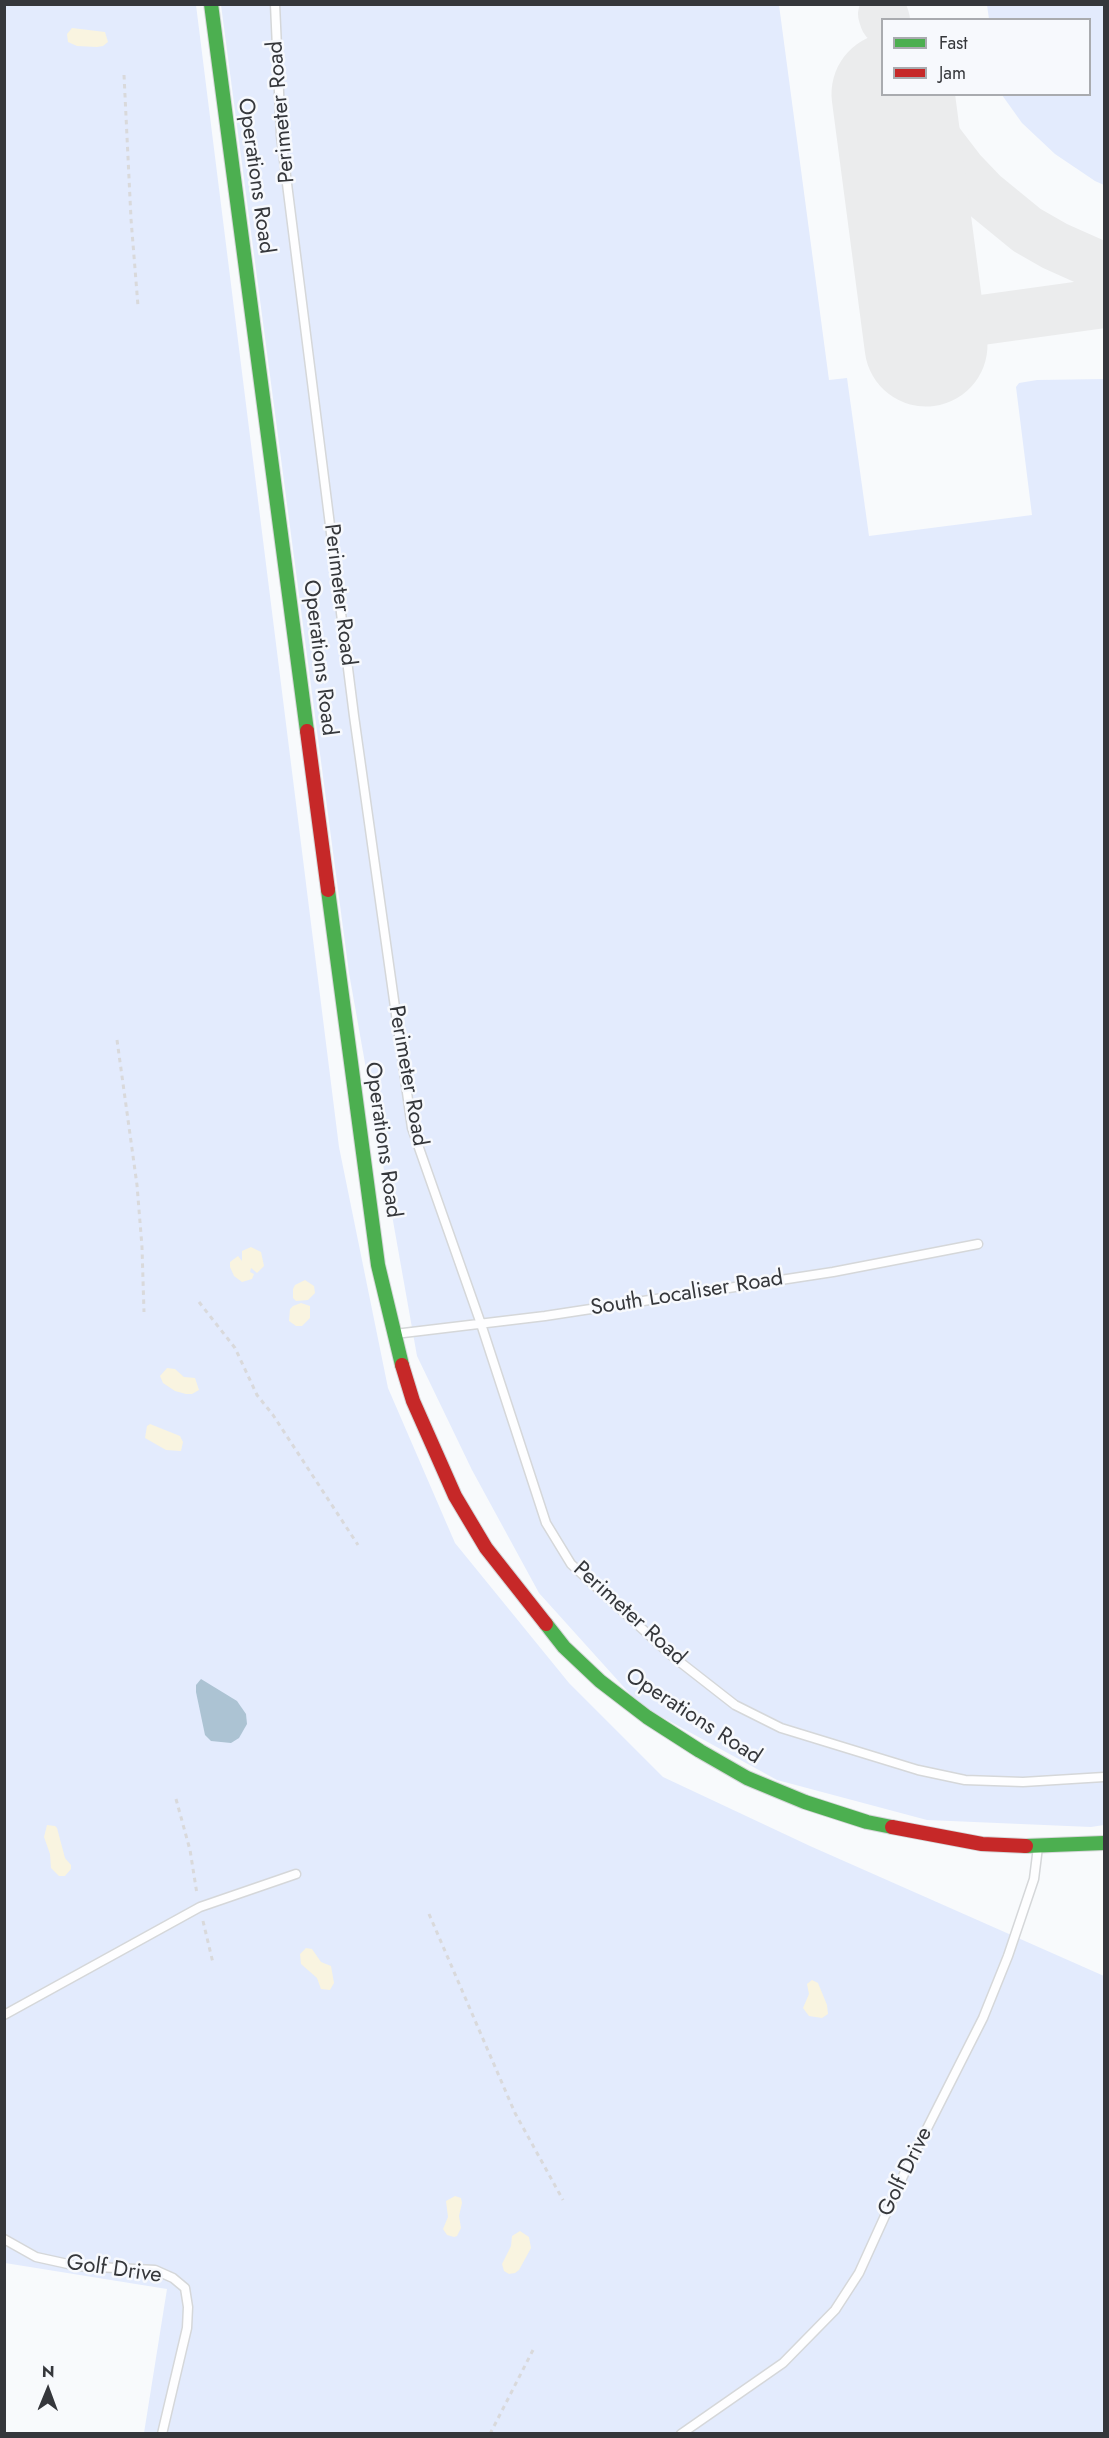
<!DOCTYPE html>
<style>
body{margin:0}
#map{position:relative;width:1109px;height:2438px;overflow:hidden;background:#f8fafc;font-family:Jost,sans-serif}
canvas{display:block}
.frame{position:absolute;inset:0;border:6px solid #35373b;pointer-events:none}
.legend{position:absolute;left:881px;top:18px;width:210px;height:78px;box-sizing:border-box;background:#f7f9fd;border:2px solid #a9abaf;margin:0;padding:8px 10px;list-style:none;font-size:18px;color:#35373b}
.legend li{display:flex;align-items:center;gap:12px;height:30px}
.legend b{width:30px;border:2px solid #a9abaf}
.north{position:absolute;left:18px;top:2360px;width:60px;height:60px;-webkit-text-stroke:4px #f7f9fd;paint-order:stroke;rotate:1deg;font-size:16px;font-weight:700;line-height:24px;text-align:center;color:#35373b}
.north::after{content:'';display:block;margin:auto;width:21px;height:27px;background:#35373b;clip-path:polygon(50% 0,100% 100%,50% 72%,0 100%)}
</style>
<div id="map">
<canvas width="1109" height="2438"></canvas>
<div class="frame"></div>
<ul class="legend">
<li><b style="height:8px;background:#4caf50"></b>Fast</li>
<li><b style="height:8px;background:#c62828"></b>Jam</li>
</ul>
<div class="north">N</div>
</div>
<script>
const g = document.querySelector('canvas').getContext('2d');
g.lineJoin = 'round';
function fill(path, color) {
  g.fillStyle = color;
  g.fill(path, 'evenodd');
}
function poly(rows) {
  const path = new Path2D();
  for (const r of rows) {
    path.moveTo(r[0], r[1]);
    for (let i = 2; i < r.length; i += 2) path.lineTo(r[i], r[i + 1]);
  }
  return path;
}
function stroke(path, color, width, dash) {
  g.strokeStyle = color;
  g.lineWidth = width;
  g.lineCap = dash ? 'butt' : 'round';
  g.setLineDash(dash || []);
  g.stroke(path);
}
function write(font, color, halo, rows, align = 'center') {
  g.font = font + ' Jost,sans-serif';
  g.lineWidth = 5;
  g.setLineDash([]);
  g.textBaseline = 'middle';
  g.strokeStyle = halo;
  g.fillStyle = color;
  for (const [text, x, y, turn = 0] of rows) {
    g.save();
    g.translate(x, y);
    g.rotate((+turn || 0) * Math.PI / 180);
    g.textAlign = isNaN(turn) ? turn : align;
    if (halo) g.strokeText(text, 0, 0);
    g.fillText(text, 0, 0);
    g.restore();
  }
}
fill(poly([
 [5,5,196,5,339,1147,388,1388,455,1543,569,1683,663,1777,810,1846,1104,1976,1104,2434,144,2433,167,2289,5,2263],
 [221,5,779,5,829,380,847,378,869,536,1032,515,1016,387,1019,383,1037,380,1104,379,1104,1825,1091,1827,927,1820,777,1780,640,1705,539,1593,472,1470,417,1356,349,973],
 [987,5,1104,5,1104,185,1095,181,1055,154,1022,123,1002,95,1090,94,1090,20,989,19]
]), '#e3ebfd');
fill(poly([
 [72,28,105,32,108,42,103,46,97,47,77,46,68,42,67,34],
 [251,1247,261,1252,264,1266,257,1273,251,1268,250,1272,254,1274,252,1279,242,1282,234,1276,230,1267,230,1262,238,1256,242,1261,242,1251],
 [305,1280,314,1286,315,1293,308,1300,296,1301,293,1298,293,1289,295,1285],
 [301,1303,310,1306,310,1318,302,1326,296,1326,289,1321,290,1309,293,1306],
 [167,1368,175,1369,184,1377,195,1378,199,1390,192,1394,186,1394,175,1391,163,1383,160,1376],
 [150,1424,180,1436,183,1442,181,1451,166,1450,145,1438,147,1426],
 [47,1825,55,1826,57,1828,65,1858,71,1865,71,1869,65,1876,59,1876,51,1868,50,1854,44,1837],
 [306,1948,312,1949,321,1962,331,1966,334,1983,330,1990,321,1989,317,1978,301,1964,300,1954],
 [812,1980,818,1983,827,2005,828,2014,822,2018,809,2016,803,2008,809,1994,807,1984],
 [455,2196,461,2198,462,2203,459,2216,461,2228,457,2236,454,2237,447,2235,443,2229,448,2217,446,2201],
 [520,2231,529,2237,531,2248,519,2270,515,2273,509,2274,504,2271,502,2264,511,2246,512,2236]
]), '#f9f4e0');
fill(poly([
 [201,1679,237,1701,246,1714,247,1724,239,1738,231,1743,211,1741,205,1735,196,1692,196,1685]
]), '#acc3d3');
stroke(poly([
 [883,14,885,20],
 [912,94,938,141,961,171,983,194,1027,230,1055,246,1104,268],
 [924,328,1104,303]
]), '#ebeced', 50);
stroke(poly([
 [893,94,926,345]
]), '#ebeced', 123);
const lane = poly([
 [275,4,281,136,354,716,412,1128,481,1324,546,1523,571,1564,671,1655,735,1705,781,1728,918,1770,965,1780,1023,1782,1104,1777],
 [395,1334,545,1316,833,1272,978,1244],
 [4,2015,200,1907,296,1874],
 [4,2239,36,2257,77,2266,155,2270,173,2278,185,2288,188,2307,187,2328,162,2434],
 [681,2434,783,2363,835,2310,859,2273,904,2174,983,2018,1008,1956,1034,1879,1038,1847]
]);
const fast = poly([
 [211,4,307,731],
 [328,890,378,1265,402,1365],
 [546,1624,564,1647,600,1681,647,1717,700,1751,747,1778,805,1802,867,1822,892,1827],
 [1026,1846,1104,1843]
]);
const jam = poly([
 [307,731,328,890],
 [402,1365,413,1401,455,1496,486,1548,546,1624],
 [892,1827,982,1844,1026,1846]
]);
stroke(lane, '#d5d7d9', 11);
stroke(fast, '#d5d7d9', 16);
stroke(jam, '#d5d7d9', 16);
stroke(poly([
 [124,75,131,219,138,306],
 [117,1040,137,1185,142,1247,144,1312],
 [199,1302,235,1348,257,1395,273,1415,358,1545],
 [176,1799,190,1850,197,1894],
 [429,1914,515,2113,563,2200],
 [203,1921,213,1963],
 [490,2434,533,2350]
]), '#d9d9db', 3, [4.5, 4.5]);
stroke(lane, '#fefeff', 8);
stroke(fast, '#4caf50', 14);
stroke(jam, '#c62828', 14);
write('22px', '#35373b', '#f7f9fd', [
 ["Perimeter Road",282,112,-95],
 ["Operations Road",255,176,82],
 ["Perimeter Road",339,595,83],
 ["Operations Road",319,658,83],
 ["Perimeter Road",407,1076,80],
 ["Operations Road",382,1140,82],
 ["South Localiser Road",687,1294,-9],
 ["Perimeter Road",629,1614,42],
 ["Operations Road",693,1717,33],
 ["Golf Drive",906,2172,-64],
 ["Golf Drive",114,2270,8]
]);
</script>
